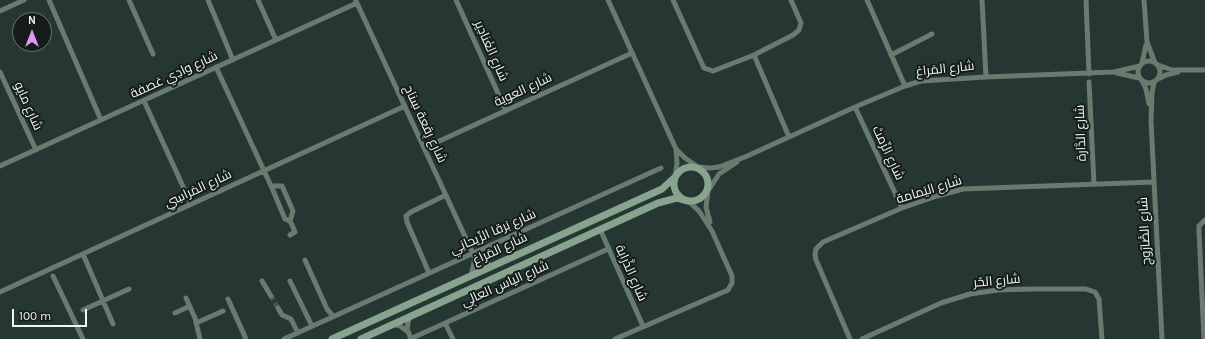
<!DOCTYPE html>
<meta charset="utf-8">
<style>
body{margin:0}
#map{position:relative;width:1205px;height:339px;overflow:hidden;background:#263633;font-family:Karla,sans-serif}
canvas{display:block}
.north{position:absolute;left:12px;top:12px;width:40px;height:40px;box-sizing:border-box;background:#151c1a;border:1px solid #6b7472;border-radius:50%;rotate:0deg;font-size:11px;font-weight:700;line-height:16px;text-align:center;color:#edf7f5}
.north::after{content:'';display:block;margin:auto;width:14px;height:18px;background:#dc99f4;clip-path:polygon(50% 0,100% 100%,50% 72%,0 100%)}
.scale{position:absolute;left:12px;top:309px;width:75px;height:18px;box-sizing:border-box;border:2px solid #edf7f5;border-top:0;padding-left:5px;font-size:12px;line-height:14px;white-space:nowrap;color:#edf7f5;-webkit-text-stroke:3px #151c1a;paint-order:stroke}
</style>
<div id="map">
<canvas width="1205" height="339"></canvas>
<div class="north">N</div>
<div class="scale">100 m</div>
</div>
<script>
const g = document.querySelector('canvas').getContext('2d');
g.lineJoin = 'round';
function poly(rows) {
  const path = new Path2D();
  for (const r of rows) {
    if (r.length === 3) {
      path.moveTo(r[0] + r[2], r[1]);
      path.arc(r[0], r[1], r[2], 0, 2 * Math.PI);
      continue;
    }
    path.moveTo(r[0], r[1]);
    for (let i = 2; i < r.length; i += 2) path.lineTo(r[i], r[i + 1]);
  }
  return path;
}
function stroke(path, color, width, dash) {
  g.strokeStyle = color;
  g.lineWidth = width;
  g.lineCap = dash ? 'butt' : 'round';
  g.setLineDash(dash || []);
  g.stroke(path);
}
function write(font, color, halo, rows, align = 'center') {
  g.font = font + ' Karla,Cairo,sans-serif';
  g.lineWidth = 4;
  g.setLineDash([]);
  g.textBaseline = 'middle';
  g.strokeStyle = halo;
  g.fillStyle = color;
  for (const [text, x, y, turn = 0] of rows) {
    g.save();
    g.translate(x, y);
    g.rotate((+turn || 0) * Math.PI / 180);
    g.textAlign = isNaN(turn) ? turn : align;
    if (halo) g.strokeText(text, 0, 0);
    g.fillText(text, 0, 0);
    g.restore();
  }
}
stroke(poly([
 [271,296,278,308]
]), '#445350', 5, [5, 2.5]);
stroke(poly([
 [49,0,101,120],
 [129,0,153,54],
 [208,0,233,60],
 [258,0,276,40],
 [456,0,506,111],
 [608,0,676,149,685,158,698,167,710,168,719,167,745,157,855,107,905,86,921,81,986,77,1114,72,1140,66],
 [673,0,704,68,713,71,754,55,793,35,799,30,801,23,791,0],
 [867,0,905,86],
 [982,0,986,77],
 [1086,0,1089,74],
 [1144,0,1147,42,1155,63],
 [356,1,475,258,471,276],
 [0,11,24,0],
 [754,55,789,137],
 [891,55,932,34],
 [1149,72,11],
 [1142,63,1146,45],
 [1158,65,1172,70,1205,70],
 [216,67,272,188,285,219,290,221,292,225,295,232,290,235],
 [0,72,36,150],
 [1117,73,1139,78],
 [1158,79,1166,75,1178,72],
 [1142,81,1146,89,1149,104],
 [1089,82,1094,184],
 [1154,82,1152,93,1151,121,1162,339],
 [144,101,191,204],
 [855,107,902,208],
 [424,148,632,53],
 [0,166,357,3],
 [675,177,677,163,676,149],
 [271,186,282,186,293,211,290,221],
 [710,222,706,207,708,191,719,174,737,162],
 [600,229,643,326],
 [83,254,113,324],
 [475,258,492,266],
 [305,260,327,309,333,316],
 [429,273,407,222,406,216,411,212,446,195],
 [53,276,83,339],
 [262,281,271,296],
 [290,281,312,326],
 [0,292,405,106],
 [186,298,195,318,200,339],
 [228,299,246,339],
 [278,308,282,315,291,319,298,333],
 [83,310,129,289],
 [175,313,190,306],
 [409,317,407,329,411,339],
 [196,323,223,311],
 [445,323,453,339],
 [393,324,400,326,408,332],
 [284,339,661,168],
 [410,339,608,249],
 [615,339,728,290,732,283,732,276,712,231,699,211,688,201],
 [850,339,816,260,815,254,816,249,823,242,902,208,937,196,963,189,1154,182],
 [862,339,941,303,970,294,998,290,1033,289,1086,289,1095,292,1099,299,1102,339],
 [1204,339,1199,231,1199,226,1205,220]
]), '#697b6e', 5);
stroke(poly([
 [691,184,17],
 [332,339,662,189,675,177],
 [361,339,658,203,677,198,688,201]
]), '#87a48f', 7);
write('13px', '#edf7f5', '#151c1a', [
 ["شارع الغَنادِير",491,51,66],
 ["شارع المَراغ",945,69,-6],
 ["شارع وادِي عَصفة",174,75,-25],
 ["شارع العوية",523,90,-25],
 ["شارع مايو",28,106,66],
 ["شارع رِقعة سِناح",425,124,65],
 ["شارع الدَّارة",1081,133,-92],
 ["شارع الرِّمث",888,153,65],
 ["شارع المَراسِي",198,189,-25],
 ["شارع اليَمامة",929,190,-17],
 ["شارع الصَّارُوج",1145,231,-93],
 ["شارع بَرقا الرِّيحانِي",493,232,-24],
 ["شارع المَراغ",500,249,-25],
 ["شارع الذَّرابة",631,273,66],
 ["شارع الحُر",997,281,-5],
 ["شارع الياس العالِي",505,284,-24]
]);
</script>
